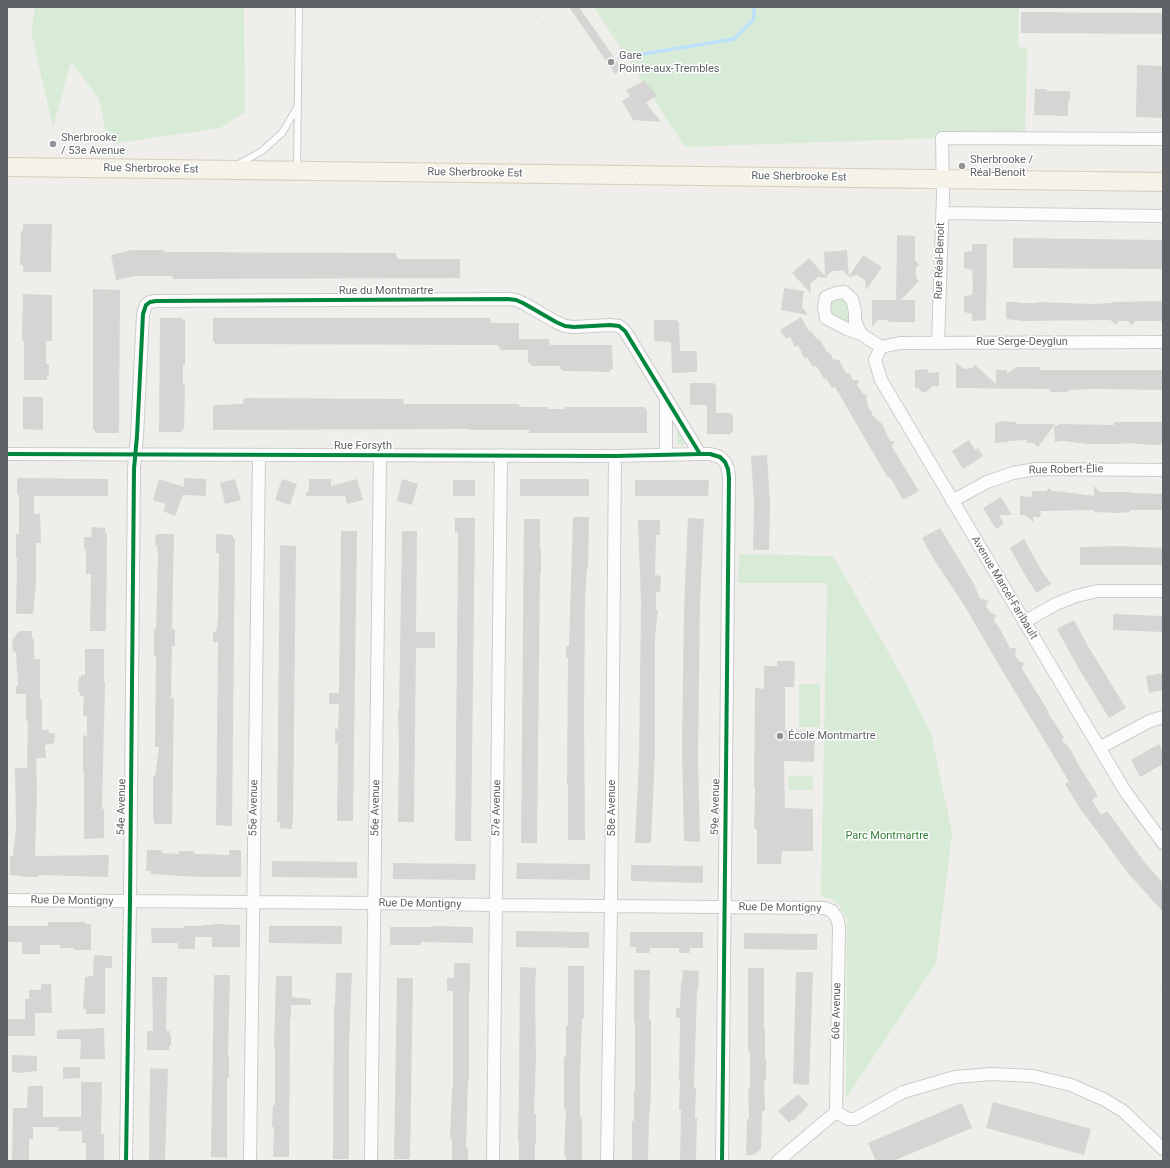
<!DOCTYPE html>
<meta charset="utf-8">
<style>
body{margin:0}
#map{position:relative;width:1170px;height:1168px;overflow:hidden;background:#efeeea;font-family:Roboto,sans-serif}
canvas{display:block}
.frame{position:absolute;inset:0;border:8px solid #5f6368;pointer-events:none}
</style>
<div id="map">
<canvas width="1170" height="1168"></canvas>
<div class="frame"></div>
</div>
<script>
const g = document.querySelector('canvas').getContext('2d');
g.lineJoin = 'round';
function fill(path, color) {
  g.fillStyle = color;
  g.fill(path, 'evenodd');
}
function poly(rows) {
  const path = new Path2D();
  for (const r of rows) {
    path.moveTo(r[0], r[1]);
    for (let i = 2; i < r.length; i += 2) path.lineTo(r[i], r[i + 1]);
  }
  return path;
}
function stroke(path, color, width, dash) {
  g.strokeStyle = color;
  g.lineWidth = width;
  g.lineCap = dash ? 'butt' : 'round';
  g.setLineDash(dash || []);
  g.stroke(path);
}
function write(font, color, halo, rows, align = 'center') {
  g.font = font + ' Roboto,sans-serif';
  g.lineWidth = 3;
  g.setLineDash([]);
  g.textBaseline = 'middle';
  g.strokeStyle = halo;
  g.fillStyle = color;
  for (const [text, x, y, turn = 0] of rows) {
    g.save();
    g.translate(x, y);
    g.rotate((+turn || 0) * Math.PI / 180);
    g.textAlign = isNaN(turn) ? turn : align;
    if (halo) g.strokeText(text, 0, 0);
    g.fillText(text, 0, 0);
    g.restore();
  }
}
fill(poly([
 [35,7,244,7,245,112,220,128,116,143,106,133,99,99,71,62,53,127,31,32],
 [594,7,1019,7,1018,47,1027,48,1025,138,942,138,685,147],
 [837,297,846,299,851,310,848,324,833,317,828,307,831,301],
 [677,430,686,441,684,445,680,445,677,444],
 [739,554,833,556,906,683,931,733,952,833,936,963,846,1098,847,919,839,905,831,899,821,896,827,583,738,583],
 [799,684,820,684,820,727,799,727],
 [788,776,813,776,813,790,789,790]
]), '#d8ebd6');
stroke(poly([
 [619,58,734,39,754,19,754,7]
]), '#bfe0f9', 3.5);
fill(poly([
 [569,7,579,7,622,69,615,74],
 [1021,12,1163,13,1163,34,1021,33],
 [1137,65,1162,66,1162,118,1136,117],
 [644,81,657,95,646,103,661,122,633,120,622,101,630,96,626,90],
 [1035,89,1047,89,1047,91,1070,91,1070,101,1068,101,1068,116,1034,115],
 [23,224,52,224,51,272,23,272,23,265,20,265,21,231,23,231],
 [897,235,915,236,915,260,919,265,916,268,916,278,919,281,901,300,915,300,915,322,889,322,888,320,878,320,872,327,872,300,896,300],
 [1013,238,1163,240,1163,269,1013,268],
 [972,244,987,244,986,320,972,321,972,314,964,312,964,296,972,295,973,288,972,270,964,268,964,252,972,251],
 [131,250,165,250,164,252,396,253,397,259,460,259,460,278,173,279,172,276,136,276,116,280,111,255],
 [847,250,849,276,863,255,882,267,866,290,865,280,857,275,849,277,842,270,837,271,832,271,826,277,827,278,818,277,810,284,811,294,792,273,809,258,825,276,824,252],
 [784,288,804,291,802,307,808,315,781,310],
 [93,289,120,290,119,432,118,433,95,433,95,430,93,430],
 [23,294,52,295,52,341,46,341,46,364,49,364,49,375,47,375,47,380,24,380,24,341,22,341,22,336],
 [1162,301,1162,321,1135,321,1132,326,1128,321,1119,321,1116,325,1110,320,1023,321,1006,319,1006,302,1018,302,1018,303,1037,303,1038,302,1092,304,1112,303,1112,302],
 [801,317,809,331,812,332,816,338,820,340,827,352,830,353,833,359,839,360,846,373,849,373,853,380,859,380,857,385,863,394,867,395,866,398,869,409,873,413,871,414,882,424,890,441,894,441,892,447,919,491,903,500,890,477,888,478,835,387,832,388,826,378,824,379,816,366,813,367,807,357,805,359,798,345,795,347,790,337,786,339,780,330],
 [160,318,183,318,183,320,185,320,185,365,183,365,183,384,185,384,184,429,182,429,182,432,159,432],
 [213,318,490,318,491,323,519,323,519,339,549,339,550,345,612,345,613,369,610,369,610,372,562,371,562,369,560,369,560,366,531,366,530,363,528,363,528,350,500,350,500,347,498,347,498,345,215,344,215,342,213,342],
 [654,320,677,320,677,322,679,322,680,351,695,351,695,353,697,353,697,372,672,373,671,342,654,341],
 [956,363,964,369,972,368,975,365,996,384,996,370,1007,370,1007,373,1017,367,1040,367,1040,370,1163,370,1163,390,1094,389,1068,390,1068,392,1050,392,1050,389,956,388],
 [928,369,928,373,939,372,939,386,933,386,926,392,922,392,918,388,915,388,915,370],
 [690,383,714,383,714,385,716,385,716,413,731,413,731,415,733,415,733,432,731,432,731,434,707,434,707,405,690,405],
 [23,397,43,397,43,430,23,429],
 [244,398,403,399,404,404,519,404,519,406,521,407,548,407,548,409,565,409,565,407,645,407,645,409,647,409,647,433,529,433,529,430,470,430,470,429,213,430,213,407,215,406,215,405,243,404],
 [999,421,1016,422,1016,424,1055,424,1038,447,1034,443,1027,443,1027,440,1008,441,1008,442,995,443,995,423,999,423],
 [1114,422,1163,422,1163,441,1160,445,1135,444,1135,443,1118,444,1087,444,1064,441,1055,442,1054,427,1060,424,1114,425],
 [969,440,975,450,978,448,983,456,963,469,952,451],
 [767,455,770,503,769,550,753,550,754,502,751,456],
 [17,478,108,479,108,496,34,496,34,514,40,514,41,543,36,543,36,585,33,614,16,614,17,558,16,558,16,534,19,534,19,495,17,495],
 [184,478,206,479,206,496,183,495,175,516,163,511,166,504,153,500,159,479,184,487],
 [235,479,241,500,225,504,220,483],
 [282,479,297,484,290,505,275,500],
 [309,479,331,479,331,486,357,479,363,500,347,504,345,496,306,496,306,492,309,492],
 [402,479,418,484,412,505,397,501],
 [520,479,589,479,589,496,520,496],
 [453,480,475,480,475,496,453,496],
 [635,480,709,480,708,496,635,496],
 [1094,486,1100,492,1130,492,1130,493,1163,494,1163,510,1130,510,1130,512,1118,513,1094,512,1094,510,1041,511,1040,517,1033,517,1034,523,1025,515,1020,515,1020,496,1032,497,1032,491,1046,491,1049,488,1052,491,1064,492,1094,496],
 [1001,497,1012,515,999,515,1004,524,996,529,983,508],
 [573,517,589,517,588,569,587,569,585,599,584,719,585,840,568,840,568,784,567,784,568,658,566,658,566,646,569,646],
 [455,518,475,518,471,841,455,841,458,543,458,532,455,533],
 [688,518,704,519,700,601,698,759,700,842,684,841,682,748,684,609],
 [524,519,540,519,540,549,541,550,541,573,540,573,537,843,521,843],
 [638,520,660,520,660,535,656,535,655,575,661,576,660,592,656,592,656,610,658,609,655,637,655,753,651,843,635,843,639,761,641,602],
 [92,527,105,528,105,533,107,533,106,631,90,631,91,574,86,574,86,549,84,549,84,537,91,537],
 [940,528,974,584,980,599,988,600,986,606,991,613,996,615,994,621,1000,629,1010,648,1016,648,1015,655,1019,661,1024,663,1022,669,1049,712,1048,713,1060,731,1064,738,1062,740,1071,750,1078,764,1098,796,1092,800,1101,815,1107,811,1146,864,1163,883,1163,912,1128,873,1082,811,1082,812,1065,784,1069,782,1049,748,1006,677,964,605,933,558,922,538],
 [341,531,357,531,353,821,337,821,338,743,335,743,335,729,338,729,339,704,329,704,329,693,339,693],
 [402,531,417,531,416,632,435,632,435,648,416,648,414,822,398,822,399,747,398,710,399,710],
 [156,534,174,534,172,629,175,629,175,646,172,646,171,698,174,698,172,824,154,824,154,818,153,818,153,776,155,776,159,747,155,747,156,656,154,656,154,629,156,629,158,556,157,545,155,545],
 [216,534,233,535,233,539,235,539,232,826,216,825,218,642,213,642,213,632,216,632,218,619,219,553,216,553],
 [1024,539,1044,575,1045,575,1051,584,1036,593,1031,584,1030,584,1010,548],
 [280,545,296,546,293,823,292,823,292,829,280,828,280,822,277,822],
 [1121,546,1163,548,1163,565,1080,565,1080,547],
 [1113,614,1163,616,1163,632,1113,630],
 [1074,620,1089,648,1126,708,1109,718,1079,669,1057,629],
 [19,631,32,631,32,638,34,640,34,659,40,659,40,699,42,699,42,730,49,730,49,733,55,733,54,743,45,745,46,758,36,758,37,791,35,856,109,855,108,877,38,875,38,877,27,877,10,875,10,856,13,856,16,829,15,768,27,768,28,721,26,721,26,694,16,694,16,686,18,685,16,653,15,651,13,652,12,640],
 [85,649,104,649,104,682,105,682,102,809,104,809,104,838,84,839,84,772,83,772,83,735,87,736,87,716,83,716,84,696,80,696,80,692,78,692,79,677,81,677,81,675,85,675],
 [777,661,795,661,794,687,785,687,785,730,815,731,814,762,784,761,785,808,813,809,813,851,782,851,781,864,757,864,757,829,754,829,755,787,754,787,755,688,764,689,764,666,777,666],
 [1163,673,1163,690,1149,693,1146,676],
 [1159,744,1163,752,1163,764,1140,777,1131,760],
 [147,850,162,850,162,853,179,854,179,851,194,851,194,854,200,854,229,855,229,850,241,850,241,876,240,877,200,877,151,874,151,871,146,871],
 [272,861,357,862,357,878,272,877],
 [393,863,476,864,475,880,393,879],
 [517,863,590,864,590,880,516,879],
 [631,865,703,866,703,883,631,881],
 [48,922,85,922,85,924,91,924,91,950,74,950,74,948,60,948,60,945,40,945,40,954,22,954,22,942,7,942,7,926,48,926],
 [214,924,240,925,240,947,212,947,212,937,195,937,195,949,178,949,178,943,152,943,151,928,184,928,184,926,202,926,202,925,214,925],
 [269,926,342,926,342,944,269,943],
 [432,926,473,927,473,943,421,942,421,945,390,945,390,927,432,927],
 [516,931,589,932,589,948,516,947],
 [630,932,703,932,703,948,690,948,690,953,679,953,679,948,650,948,650,953,636,953,636,947,630,947],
 [744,933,817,934,817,950,744,949],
 [94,955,112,956,112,968,105,968,105,1014,86,1014,86,1009,83,1009,85,977,93,976],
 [454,963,470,963,470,991,469,991,469,1080,468,1079,466,1148,468,1148,468,1161,452,1161,452,1139,450,1139,452,1088,453,1088,453,991,447,991,447,978,454,978],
 [568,966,584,966,584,1019,582,1018,580,1080,580,1117,582,1117,582,1161,566,1161,566,1155,564,1155,566,1109,564,1109,564,1057,566,1057,566,1026,568,1026],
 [520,967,536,968,535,990,536,1059,534,1114,536,1114,536,1144,535,1144,535,1161,519,1161,519,1142,518,1142,519,1089],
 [748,968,764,968,764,1029,765,1029,765,1059,766,1059,766,1081,764,1081,765,1111,762,1111,761,1149,754,1155,746,1155,747,1119,749,1119,748,1089,750,1089,750,1051,748,1051],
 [634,970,650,970,649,1020,651,1020,651,1083,650,1113,649,1113,648,1161,632,1161,632,1121,634,1121,634,1091,635,1091,635,1022,634,1022],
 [683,970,699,971,698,990,697,990,694,1088,696,1088,695,1118,697,1118,696,1161,680,1161,681,1110,679,1110,680,1080,679,1080,680,1018,676,1018,676,1008,680,1008,681,982,682,982],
 [796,972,813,972,809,1085,793,1084],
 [336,973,352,973,349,1046,349,1159,333,1159,334,1006,335,1006],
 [214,975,230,975,228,1056,229,1056,229,1078,227,1078,227,1158,211,1157],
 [276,976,292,976,292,997,311,999,311,1005,291,1005,291,1018,290,1018,289,1157,273,1157,274,1127,272,1127,273,1105,275,1105,275,1048,274,1048],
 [152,977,167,977,166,1031,170,1031,170,1035,171,1036,171,1046,169,1046,169,1050,147,1050,147,1031,153,1031],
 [397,978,413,978,410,1159,394,1159],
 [41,984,51,984,52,1013,35,1013,35,1036,7,1036,7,1019,25,1019,25,999,29,999,29,990,41,990],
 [104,1028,105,1059,80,1059,81,1039,57,1039,57,1030],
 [12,1055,37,1056,37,1071,20,1073,12,1072],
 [63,1067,80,1067,80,1078,63,1079],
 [150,1068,168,1069,165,1160,149,1160],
 [81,1082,102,1082,101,1134,104,1134,104,1161,86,1161,86,1143,82,1143,82,1131,58,1131,58,1127,33,1127,33,1139,29,1139,29,1161,12,1161,13,1108,27,1108,28,1086,43,1086,43,1117,81,1117],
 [798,1094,809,1105,793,1121,792,1120,789,1123,778,1111],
 [993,1102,1091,1129,1084,1155,986,1128],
 [962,1103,972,1128,893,1161,876,1161,868,1143]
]), '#d6d5d3');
const service = poly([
 [237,165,262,151,282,133,298,106],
 [297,169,299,7]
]);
const minor = poly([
 [942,213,1163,216],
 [861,334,855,321,855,311,852,299,844,292,836,293,826,297,824,307,826,318,847,329,861,334,881,347,875,360,881,380,1125,791,1163,843],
 [938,342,943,195,942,138,1163,139],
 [881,347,900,343,1163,342],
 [7,454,615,456,700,454,710,454,720,457,725,462,728,469,729,478,722,1161],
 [666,455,666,400],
 [952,501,987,482,1013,473,1036,469,1163,470],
 [1024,622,1056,604,1076,596,1098,591,1163,591],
 [1099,748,1150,721,1163,717],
 [7,900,375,903,496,905,825,908,832,911,837,918,839,927,836,1112],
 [836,1112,848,1119,855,1119,903,1092,955,1077,992,1074,1033,1076,1071,1085,1105,1100,1123,1111,1163,1149],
 [126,1161,130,902,134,469,137,436,143,314,146,305,150,302,156,301,508,299,516,300,523,303,556,322,565,326,574,327,610,325,619,326,625,331,700,454],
 [250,1161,259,455],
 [371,1161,380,455],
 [493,1161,501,455],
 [607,1161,611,906,615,456],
 [778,1161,836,1112]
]);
const primary = poly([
 [7,167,1163,182]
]);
stroke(service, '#cbcccc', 8);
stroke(minor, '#cbcccc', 14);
stroke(primary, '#d7ceb8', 20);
stroke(service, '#fdfcfc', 6);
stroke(minor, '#fdfcfc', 12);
stroke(primary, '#f4f2e9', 18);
stroke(poly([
 [532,7,855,559,967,746,1033,845,1077,902,1099,928,1123,953,1163,992]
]), '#e4e4e4', 3, [1, 5]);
stroke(poly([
 [7,454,615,456,700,454,710,454,720,457,725,462,728,469,729,478,722,1161],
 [126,1161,130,902,134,469,137,436,143,314,146,305,150,302,156,301,508,299,516,300,523,303,556,322,565,326,574,327,610,325,619,326,625,331,700,454]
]), '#00873e', 4);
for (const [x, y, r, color] of [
 [611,62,4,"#919496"],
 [53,144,4,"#919496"],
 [962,166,4,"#919496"],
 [780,736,4,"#919496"]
]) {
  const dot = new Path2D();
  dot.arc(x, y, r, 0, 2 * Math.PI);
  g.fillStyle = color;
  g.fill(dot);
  stroke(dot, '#fff', 1.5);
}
write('11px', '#5f6368', '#fff', [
 ["Gare",619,56],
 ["Pointe-aux-Trembles",619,69],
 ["Sherbrooke",61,138],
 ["/ 53e Avenue",61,151],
 ["Sherbrooke /",970,160],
 ["Réal-Benoit",970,173],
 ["École Montmartre",788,736]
], 'left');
write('11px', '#5f6368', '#fff', [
 ["Rue Sherbrooke Est",151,169,1],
 ["Rue Sherbrooke Est",475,173,1],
 ["Rue Sherbrooke Est",799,177,1],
 ["Rue Réal-Benoit",940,261,-88],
 ["Rue du Montmartre",386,291],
 ["Rue Serge-Deyglun",1022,342],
 ["Rue Forsyth",363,446],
 ["Rue Robert-Élie",1066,470,-1],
 ["Avenue Marcel-Faribault",1004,588,59],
 ["54e Avenue",122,807,-89],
 ["59e Avenue",716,807,-89],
 ["55e Avenue",254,808,-89],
 ["56e Avenue",376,808,-89],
 ["57e Avenue",497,808,-89],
 ["58e Avenue",612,808,-90],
 ["Rue De Montigny",72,901,1],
 ["Rue De Montigny",420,904,1],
 ["Rue De Montigny",780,908,1],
 ["60e Avenue",837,1011,-89]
]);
write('11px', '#348238', '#fff', [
 ["Parc Montmartre",887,836]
]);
</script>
